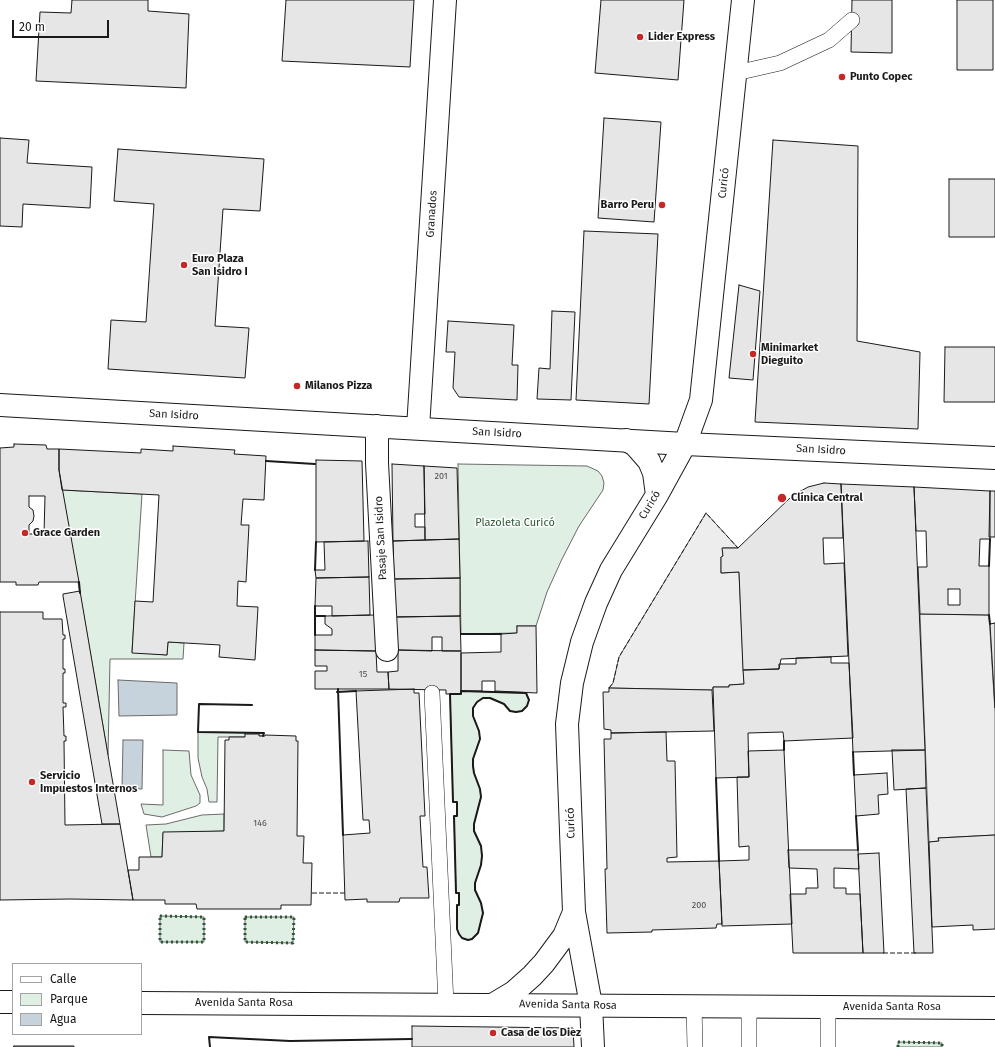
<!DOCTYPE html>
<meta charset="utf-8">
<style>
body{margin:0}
#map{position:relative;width:995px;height:1047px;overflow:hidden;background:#fff;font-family:"Fira Sans",sans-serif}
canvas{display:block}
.legend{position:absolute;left:12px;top:963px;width:130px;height:72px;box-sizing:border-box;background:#fff;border:1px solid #a3a3a3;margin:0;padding:5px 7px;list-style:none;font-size:12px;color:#1a1a1a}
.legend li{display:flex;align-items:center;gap:8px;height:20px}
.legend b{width:20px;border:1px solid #a3a3a3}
.scale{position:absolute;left:12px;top:20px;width:97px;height:18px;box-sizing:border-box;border:2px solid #1a1a1a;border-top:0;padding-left:5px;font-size:12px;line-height:14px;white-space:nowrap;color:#1a1a1a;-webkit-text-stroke:3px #fff;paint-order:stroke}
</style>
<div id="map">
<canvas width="995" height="1047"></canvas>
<ul class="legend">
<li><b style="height:5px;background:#fff"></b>Calle</li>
<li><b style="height:11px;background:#e0efe3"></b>Parque</li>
<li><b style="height:11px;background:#c6d2dc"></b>Agua</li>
</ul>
<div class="scale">20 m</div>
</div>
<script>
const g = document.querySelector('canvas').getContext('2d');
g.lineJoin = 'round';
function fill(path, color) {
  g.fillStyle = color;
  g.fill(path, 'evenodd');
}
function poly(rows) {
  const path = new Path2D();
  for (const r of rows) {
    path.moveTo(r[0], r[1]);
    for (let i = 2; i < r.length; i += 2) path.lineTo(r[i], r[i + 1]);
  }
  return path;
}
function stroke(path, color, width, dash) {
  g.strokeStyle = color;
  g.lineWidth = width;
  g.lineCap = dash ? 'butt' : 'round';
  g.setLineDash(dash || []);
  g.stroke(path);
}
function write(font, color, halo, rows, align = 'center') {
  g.font = font + ' "Fira Sans",sans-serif';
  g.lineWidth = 3;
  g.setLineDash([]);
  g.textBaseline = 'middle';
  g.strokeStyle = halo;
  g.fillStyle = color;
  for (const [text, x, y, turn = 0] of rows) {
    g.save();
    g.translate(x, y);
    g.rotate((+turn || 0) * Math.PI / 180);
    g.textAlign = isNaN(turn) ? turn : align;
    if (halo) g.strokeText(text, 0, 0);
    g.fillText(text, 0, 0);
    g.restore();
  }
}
const green = poly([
 [458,464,587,466,598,471,602,476,604,483,603,490,579,526,562,559,547,592,536,626,517,626,517,633,461,634,458,464],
 [62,490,142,494,132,652,167,655,168,642,184,643,183,659,110,659,108,755,62,490],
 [461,691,526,693,529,700,527,706,522,711,516,712,510,711,504,704,490,698,483,698,477,702,473,708,473,716,479,731,480,739,473,759,473,766,474,773,480,789,481,797,474,824,474,831,481,846,482,856,481,865,475,883,475,890,481,903,483,913,478,933,472,939,468,940,462,938,459,934,457,929,457,905,459,905,459,893,456,893,454,816,457,816,457,802,453,802,450,694,461,694,461,691],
 [198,732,264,733,263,736,259,736,259,735,245,737,218,737,217,802,209,802,207,789,202,777,198,758,198,732],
 [163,750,189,751,191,775,200,795,200,803,196,806,162,817,144,814,141,804,163,805,163,750],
 [224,814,224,831,163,833,162,857,151,857,146,825,166,824,202,815,224,814],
 [160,916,204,917,204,942,160,942,160,916],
 [245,917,294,917,293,943,245,942,245,917],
 [898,1042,942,1043,942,1047,898,1047,898,1042]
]);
fill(green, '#e0efe3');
stroke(green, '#6a6a6a', 1);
const parking = poly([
 [706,513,738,548,723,548,723,556,721,557,721,573,739,572,744,684,729,685,729,687,713,687,712,690,609,688,613,683,619,657,706,513],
 [920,614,989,615,995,712,995,835,938,838,939,841,929,842,920,614]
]);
fill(parking, '#ededed');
stroke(parking, '#6a6a6a', 1);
const water = poly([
 [118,680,177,683,177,715,119,716,118,680],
 [123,740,143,740,142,789,122,788,123,740]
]);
fill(water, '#c6d2dc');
stroke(water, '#6a6a6a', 1);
const building = poly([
 [72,0,148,0,148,11,189,14,186,88,36,81,40,12,71,13,72,0],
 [286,0,414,0,410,67,282,61,286,0],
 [601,0,684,0,678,80,595,73,601,0],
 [852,0,892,0,892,53,851,52,852,0],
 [957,0,993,0,993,70,957,70,957,0],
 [604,118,661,122,654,222,598,218,604,118],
 [0,138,29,140,27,163,92,167,90,208,23,204,22,227,0,226,0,138],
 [773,140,858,146,857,341,920,352,918,429,755,422,773,140],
 [118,149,264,159,260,211,223,209,215,326,249,328,245,378,108,369,111,320,146,322,154,204,114,201,118,149],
 [949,179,995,179,995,237,949,237,949,179],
 [584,231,658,234,649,404,576,400,584,231],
 [739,285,760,291,753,380,729,378,739,285],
 [552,311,575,312,571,400,537,399,539,368,550,369,552,311],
 [448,321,514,325,512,365,518,365,517,400,459,397,453,388,455,352,446,352,448,321],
 [945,347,995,347,995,402,944,402,945,347],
 [14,444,46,445,47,449,59,449,59,470,79,582,39,582,38,585,16,585,16,582,0,582,0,448,14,447,14,444],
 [29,496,45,496,44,534,29,534,29,525,33,521,34,516,33,510,29,507,29,496],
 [173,446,235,450,234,454,266,456,264,500,243,499,241,525,249,525,246,582,238,581,237,606,258,607,255,660,219,657,220,645,168,642,167,655,132,653,135,601,153,602,159,495,62,490,59,470,59,449,141,453,141,449,173,451,173,446],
 [316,460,362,461,364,541,316,542,316,460],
 [392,464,424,466,425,514,415,514,415,527,425,527,425,540,393,541,392,464],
 [424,466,457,468,459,539,425,540,424,466],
 [824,483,841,484,843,538,823,538,824,564,844,563,848,656,781,659,779,669,743,670,739,572,721,573,721,557,723,556,722,548,738,548,792,496,808,487,824,483],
 [841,484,914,487,925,750,853,752,841,484],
 [914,487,990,491,990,539,980,539,979,566,989,566,989,615,920,614,918,567,927,567,926,531,916,531,914,487],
 [948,589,960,589,960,605,948,605,948,589],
 [990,491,995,491,995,537,989,537,990,491],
 [459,539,460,578,394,579,393,541,459,539],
 [368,541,369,577,316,578,315,570,325,570,324,542,368,541],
 [369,577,370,615,332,616,332,606,315,606,316,578,369,577],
 [460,578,460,616,394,617,394,579,460,578],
 [80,591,108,755,120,824,102,824,63,596,63,594,80,591],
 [0,612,43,612,43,619,62,619,63,635,65,635,65,639,63,639,63,669,65,669,65,673,63,673,63,703,66,703,66,707,63,707,64,736,66,736,66,741,64,741,65,825,120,824,133,900,70,899,0,900,0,612],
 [376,615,376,651,315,650,315,635,332,635,332,629,325,624,325,616,376,615],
 [460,616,461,651,442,651,442,637,432,637,432,651,398,650,394,617,460,616],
 [995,623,995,708,990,624,995,623],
 [517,626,536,626,537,693,495,691,495,681,482,681,482,691,461,691,461,653,501,652,501,634,517,633,517,626],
 [315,650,376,651,377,672,388,672,389,689,315,689,315,671,327,671,327,666,315,666,315,650],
 [398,650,461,651,461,694,446,694,446,690,389,689,388,672,398,671,398,650],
 [831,657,831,663,849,663,853,738,784,741,783,732,748,733,749,777,716,778,713,687,729,687,729,685,744,684,743,670,779,669,779,664,796,664,796,658,831,657],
 [609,688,712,690,714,731,611,733,611,730,604,729,603,692,609,692,609,688],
 [414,689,414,693,419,693,425,816,420,816,423,867,427,867,429,898,400,898,399,902,367,902,367,899,345,900,343,835,370,833,369,820,363,820,356,691,414,689],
 [666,732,667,761,675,761,677,857,667,858,667,862,719,861,722,924,717,924,716,928,652,930,652,932,607,933,605,869,607,869,604,739,611,739,611,733,666,732],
 [245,734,259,734,259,736,265,736,265,735,296,736,296,741,298,741,297,836,304,836,303,863,312,863,311,905,281,905,281,909,197,909,196,904,165,904,165,900,133,900,128,870,139,870,139,857,162,857,163,832,224,831,225,740,229,740,229,737,245,737,245,734],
 [784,750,792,924,722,926,719,861,749,860,749,846,739,847,737,777,749,777,748,751,784,750],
 [892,750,925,750,926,788,894,790,892,750],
 [887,773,888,794,878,795,879,814,856,816,854,775,887,773],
 [926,788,933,953,914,953,906,789,926,788],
 [995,835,995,929,973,930,973,925,932,927,929,842,939,841,938,838,995,835],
 [788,850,858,850,859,869,834,868,834,888,846,888,846,894,860,894,863,953,793,953,790,894,806,894,806,888,818,888,817,869,789,868,788,850],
 [879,853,884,953,863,953,858,854,879,853],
 [412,1026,573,1028,574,1047,412,1047,412,1026],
 [14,1046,74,1046,74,1047,13,1047,14,1046]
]);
fill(building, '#e6e6e6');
stroke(building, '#1a1a1a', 1);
const service = poly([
 [736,73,780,63,829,40,852,20],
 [432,693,446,1004],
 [694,1006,695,1047],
 [749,1006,749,1047],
 [828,1047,828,1007]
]);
const minor = poly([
 [0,405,685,444,995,458],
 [377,426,377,463,387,650],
 [418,428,445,0]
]);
const secondary = poly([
 [0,1002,13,1002],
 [141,1003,995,1008]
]);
const primary = poly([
 [626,440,635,445,649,461,654,473,657,495],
 [494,1004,514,992,532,976,544,963,564,936,574,912],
 [593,1047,591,1005,574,912,567,724,572,683,582,642,596,603,611,570,657,495,685,444,701,400,743,0]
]);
stroke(service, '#1a1a1a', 16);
stroke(minor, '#1a1a1a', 24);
stroke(secondary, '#1a1a1a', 24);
stroke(primary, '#1a1a1a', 24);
stroke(service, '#fff', 15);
stroke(minor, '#fff', 22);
stroke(secondary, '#fff', 22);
stroke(primary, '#fff', 22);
stroke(poly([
 [160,916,204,917,204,942,160,942,160,916],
 [245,917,294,917,293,943,245,942,245,917],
 [898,1047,898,1042,942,1043,942,1047]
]), '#2b5a34', 3, [2, 3]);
stroke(poly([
 [609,688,613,683,619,657,706,513,738,548],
 [312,893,345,893],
 [883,953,917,953]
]), '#1a1a1a', 1, [5, 2]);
stroke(poly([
 [266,461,315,464],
 [989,566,990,539],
 [315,570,316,542],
 [79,582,80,593],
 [989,615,990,624],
 [315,616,325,616],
 [461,634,501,634],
 [315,635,315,606],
 [338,689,343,835],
 [461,691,526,693,529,700,527,706,522,711,516,712,510,711,504,704,490,698,483,698,477,702,473,708,473,716,479,731,480,739,473,759,473,766,474,773,480,789,481,797,474,824,474,831,481,846,482,856,481,865,475,883,475,890,481,903,483,913,478,933,472,939,468,940,462,938,459,934,457,929,457,905,459,905,459,893,456,893,454,816,457,816,457,802,453,802,450,694,461,694,461,691],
 [337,692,356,691],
 [252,705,199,704,198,732,264,733,263,736],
 [784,741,784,750],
 [853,752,854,775],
 [716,778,719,861],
 [856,816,858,850],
 [210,1047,209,1037,290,1041,412,1039]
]), '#1a1a1a', 2);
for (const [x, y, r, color] of [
 [640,37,4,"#c62828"],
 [842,77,4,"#c62828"],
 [662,205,4,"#c62828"],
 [184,265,4,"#c62828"],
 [753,354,4,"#c62828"],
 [297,386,4,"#c62828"],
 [782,498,5,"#c62828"],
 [25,533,4,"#c62828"],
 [32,782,4,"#c62828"],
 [493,1033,4,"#c62828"]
]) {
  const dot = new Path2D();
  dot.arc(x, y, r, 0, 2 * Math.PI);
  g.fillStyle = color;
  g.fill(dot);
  stroke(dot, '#fff', 1.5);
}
write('9px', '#4d4d4d', null, [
 ["201",441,476],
 ["15",363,674],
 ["146",260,823],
 ["200",699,905]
]);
write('bold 11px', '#1a1a1a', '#fff', [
 ["Lider Express",648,37],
 ["Punto Copec",850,77],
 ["Barro Peru",654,205,"right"],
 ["Euro Plaza",192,259],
 ["San Isidro I",192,272],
 ["Minimarket",761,348],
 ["Dieguito",761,361],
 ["Milanos Pizza",305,386],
 ["Clínica Central",791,498],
 ["Grace Garden",33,533],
 ["Servicio",40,776],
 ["Impuestos Internos",40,789],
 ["Casa de los Diez",501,1033]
], 'left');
write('11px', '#1a1a1a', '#fff', [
 ["Curicó",724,183,-84],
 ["Granados",432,214,-86],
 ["San Isidro",174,415,3],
 ["San Isidro",497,433,3],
 ["San Isidro",821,450,3],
 ["Curicó",650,505,-59],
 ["Pasaje San Isidro",381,538,-93],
 ["Curicó",571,823,-92],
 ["Avenida Santa Rosa",244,1003],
 ["Avenida Santa Rosa",568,1005,1],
 ["Avenida Santa Rosa",892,1007]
]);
write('11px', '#2b5a34', '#fff', [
 ["Plazoleta Curicó",515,523]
]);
</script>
